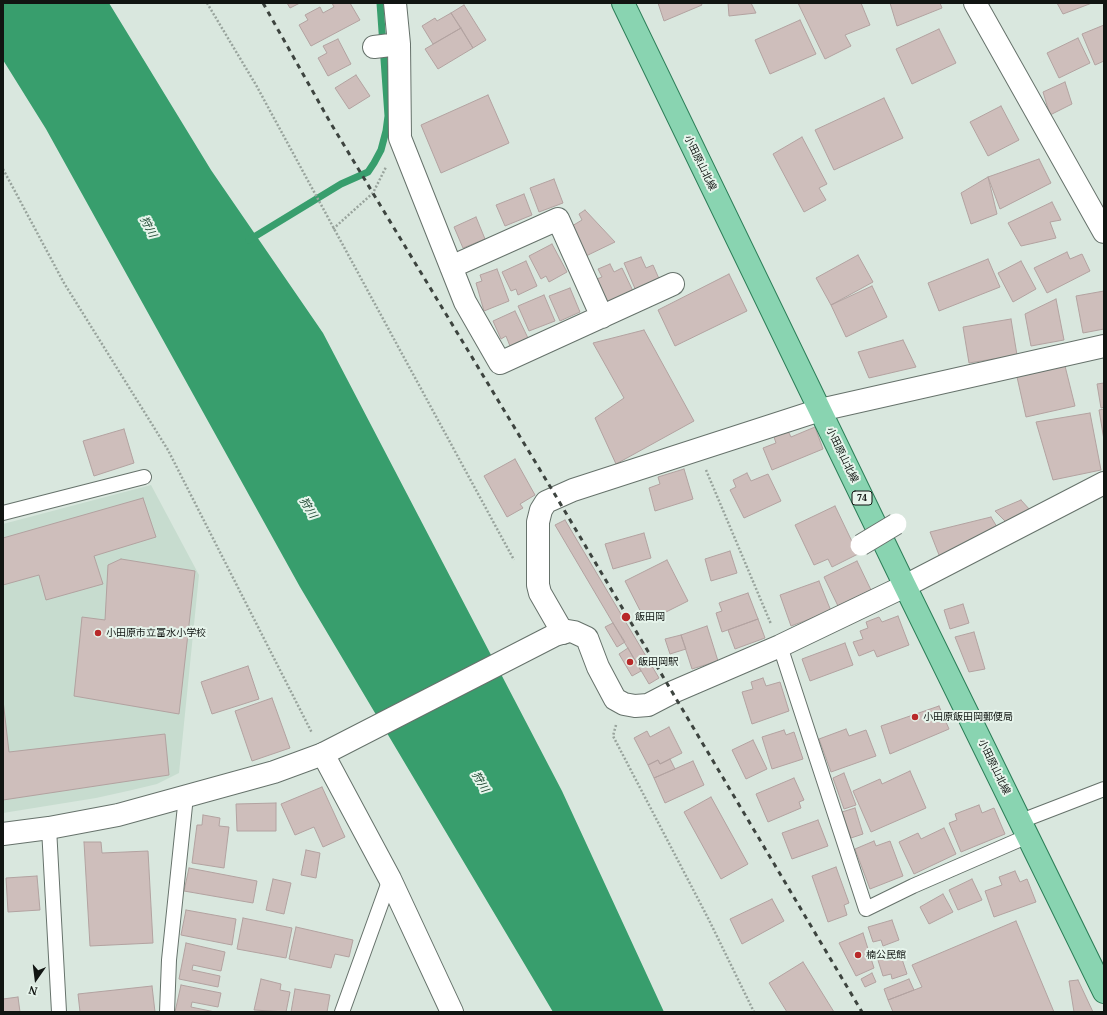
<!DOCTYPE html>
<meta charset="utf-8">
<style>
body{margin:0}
#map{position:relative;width:1107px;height:1015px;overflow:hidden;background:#d9e7de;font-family:"Noto Serif",serif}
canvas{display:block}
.frame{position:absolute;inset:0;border:4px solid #111512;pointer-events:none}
.north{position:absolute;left:16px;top:959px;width:40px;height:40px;-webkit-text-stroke:3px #e6f4eb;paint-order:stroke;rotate:194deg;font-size:11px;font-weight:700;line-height:16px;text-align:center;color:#111512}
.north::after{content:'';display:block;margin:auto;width:14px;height:18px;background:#111512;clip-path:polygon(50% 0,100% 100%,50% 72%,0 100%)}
</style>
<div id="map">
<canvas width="1107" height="1015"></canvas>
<div class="frame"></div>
<div class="north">N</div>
</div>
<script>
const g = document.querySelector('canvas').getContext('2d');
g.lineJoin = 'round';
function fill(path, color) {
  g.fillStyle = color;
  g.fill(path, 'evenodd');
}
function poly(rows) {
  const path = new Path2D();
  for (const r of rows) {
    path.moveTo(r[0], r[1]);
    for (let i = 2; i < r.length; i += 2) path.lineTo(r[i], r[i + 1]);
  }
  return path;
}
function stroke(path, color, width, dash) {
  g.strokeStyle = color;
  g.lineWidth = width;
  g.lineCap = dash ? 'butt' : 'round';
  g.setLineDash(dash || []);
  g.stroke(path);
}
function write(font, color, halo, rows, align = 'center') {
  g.font = font + ' "Noto Serif","Noto Sans JP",serif';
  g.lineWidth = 4;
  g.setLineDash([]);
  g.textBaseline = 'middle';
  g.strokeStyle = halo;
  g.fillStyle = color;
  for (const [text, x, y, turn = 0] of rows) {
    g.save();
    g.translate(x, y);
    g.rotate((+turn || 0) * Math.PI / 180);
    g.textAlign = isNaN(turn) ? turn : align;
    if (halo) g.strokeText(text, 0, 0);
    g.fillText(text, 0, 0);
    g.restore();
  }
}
fill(poly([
 [151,485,199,575,179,773,157,784,132,790,96,798,3,813,3,524]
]), '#c7dccf');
fill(poly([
 [3,3,109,3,211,170,323,333,562,791,664,1012,553,1012,300,587,46,129,3,60]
]), '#389e6d');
stroke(poly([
 [249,240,341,184,368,172,374,163,381,150,386,131,388,116,380,3]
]), '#389e6d', 7);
const building = poly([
 [287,3,300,3,290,8,287,3],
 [332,3,350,3,360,20,311,46,299,25,308,20,305,15,320,7,323,13,334,7,332,3],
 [658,3,701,3,702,5,664,21,658,3],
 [728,3,751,3,756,13,729,16,728,3],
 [798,3,861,3,870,25,845,35,851,46,825,59,798,3],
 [890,3,940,3,942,8,897,26,890,3],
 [1057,3,1092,3,1063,14,1057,3],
 [464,5,486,40,473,48,451,13,464,5],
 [451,13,461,28,433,44,422,26,435,18,437,21,451,13],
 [800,20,816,54,770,74,755,40,800,20],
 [1104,25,1104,61,1095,65,1082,34,1104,25],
 [461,28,473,48,438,69,425,49,461,28],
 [939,29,956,63,912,84,896,49,939,29],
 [1078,38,1090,63,1059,78,1047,53,1078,38],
 [338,39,351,64,328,76,318,58,327,53,323,46,338,39],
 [356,75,370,96,349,109,335,88,356,75],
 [1065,82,1072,104,1050,115,1043,92,1065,82],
 [488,95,509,143,441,173,421,125,488,95],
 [884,98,903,138,834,170,815,130,884,98],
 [1001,106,1019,140,988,156,970,122,1001,106],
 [802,137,827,184,819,188,826,200,804,212,773,154,802,137],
 [1039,159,1051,183,1000,209,988,177,1039,159],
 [988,177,997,214,971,224,961,193,988,177],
 [554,179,563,203,539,212,530,188,554,179],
 [524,194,532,215,505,226,496,205,524,194],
 [1052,202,1061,220,1050,222,1056,238,1021,246,1008,223,1052,202],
 [585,210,615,242,586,256,572,226,582,220,579,214,585,210],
 [476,217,485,239,463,248,454,227,476,217],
 [552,244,567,272,549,282,546,276,541,279,529,256,552,244],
 [1067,252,1070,259,1082,254,1090,271,1047,293,1034,268,1067,252],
 [858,255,873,282,831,305,816,278,858,255],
 [641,257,646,268,653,265,660,281,636,291,624,263,641,257],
 [988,259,1000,287,939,311,928,283,988,259],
 [526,261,537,286,518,295,516,289,511,291,502,272,526,261],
 [1021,261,1036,289,1013,302,998,273,1021,261],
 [610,264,614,272,622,268,633,291,608,303,597,279,602,277,598,269,610,264],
 [497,269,509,301,484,311,476,283,482,281,480,275,497,269],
 [729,274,747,311,675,346,658,310,729,274],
 [872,286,887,317,846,337,831,305,872,286],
 [570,288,580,312,560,321,549,296,570,288],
 [1104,291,1104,329,1083,333,1076,296,1104,291],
 [544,295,555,321,529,331,518,306,544,295],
 [1056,299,1064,340,1031,346,1025,314,1056,299],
 [515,311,528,338,510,346,506,336,501,339,493,321,515,311],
 [1011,319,1017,355,969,363,963,327,1011,319],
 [644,330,694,421,616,464,595,418,624,398,593,343,644,330],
 [903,340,916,367,869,378,858,352,903,340],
 [1065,366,1075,406,1026,417,1017,377,1065,366],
 [1104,383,1104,407,1101,408,1097,384,1104,383],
 [1104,409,1104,440,1099,410,1104,409],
 [1090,413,1101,470,1053,480,1036,422,1090,413],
 [815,427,823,449,772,470,763,448,776,443,774,437,788,431,791,437,815,427],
 [124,429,134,463,94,476,83,441,124,429],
 [515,459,535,495,520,504,523,508,507,517,484,476,515,459],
 [684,469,693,499,655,511,649,488,660,484,658,477,684,469],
 [747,473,751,481,768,474,781,501,744,518,730,490,736,487,733,480,747,473],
 [143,498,156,537,94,556,103,584,46,600,39,575,3,585,3,538,143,498],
 [1021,500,1030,510,1009,525,995,511,1021,500],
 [835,506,858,554,832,567,828,559,814,565,795,525,835,506],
 [991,517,1000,532,941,560,930,532,991,517],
 [565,520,659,678,649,684,555,525,565,520],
 [644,533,651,558,613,569,605,544,644,533],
 [730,551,737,573,711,581,705,559,730,551],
 [121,559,195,571,179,714,74,696,82,617,105,620,108,565,121,559],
 [667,560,688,601,646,622,625,581,667,560],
 [857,561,871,590,838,606,824,577,857,561],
 [819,581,831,611,791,626,780,595,819,581],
 [748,593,758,619,722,632,716,613,722,611,719,603,748,593],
 [963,604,969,623,950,629,944,610,963,604],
 [898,616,909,645,877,657,874,650,859,656,853,642,863,639,860,631,868,628,866,622,879,617,882,622,898,616],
 [758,619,765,638,735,649,728,630,758,619],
 [613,623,625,642,617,647,605,627,613,623],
 [707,626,718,661,692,669,681,635,707,626],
 [974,632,985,669,969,672,955,637,974,632],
 [681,635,686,649,670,654,665,639,681,635],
 [845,643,853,665,810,681,802,659,845,643],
 [628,648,641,671,632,676,619,654,628,648],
 [248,666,259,699,212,714,201,682,248,666],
 [763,678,766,686,780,682,789,711,752,724,742,692,753,689,751,682,763,678],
 [272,698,290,748,252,761,235,711,272,698],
 [3,700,9,752,165,734,169,775,3,800,3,700],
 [939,706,949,729,890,754,881,726,939,706],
 [669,727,682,753,660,764,658,760,648,765,634,738,647,731,650,737,669,727],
 [846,729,849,736,866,730,876,756,831,772,819,739,846,729],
 [784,730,786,735,794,732,803,759,772,769,762,737,784,730],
 [753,740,767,769,746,779,732,750,753,740],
 [670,759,675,769,654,778,648,765,658,760,660,764,670,759],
 [693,761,704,785,665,803,654,778,693,761],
 [910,771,926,808,871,832,853,791,880,779,882,784,910,771],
 [844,773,856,805,844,809,833,778,844,773],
 [794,778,804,800,799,802,801,808,768,822,756,794,794,778],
 [322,787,345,837,323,847,314,827,295,835,281,804,322,787],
 [711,797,748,864,721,879,684,812,711,797],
 [276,803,276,831,237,831,236,804,276,803],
 [979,805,982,813,994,808,1005,834,961,852,949,823,957,820,955,814,979,805],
 [855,808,863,834,851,838,842,812,855,808],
 [203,815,220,818,219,826,229,827,224,868,192,863,197,825,202,825,203,815],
 [818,820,828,846,792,859,782,833,818,820],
 [944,828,956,854,914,874,899,842,918,833,921,839,944,828],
 [874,841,876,846,890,841,903,876,870,889,855,849,874,841],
 [84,842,101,842,102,853,148,851,153,943,90,946,84,842],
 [306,850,320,853,316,878,301,875,306,850],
 [836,867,849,903,844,905,847,915,828,922,812,876,836,867],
 [189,868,257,881,253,903,184,891,189,868],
 [1015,871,1020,882,1027,879,1036,902,994,917,985,891,1002,885,999,877,1015,871],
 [37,876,40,910,8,912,6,878,37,876],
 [273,879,291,883,284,914,266,910,273,879],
 [972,879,982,900,958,910,949,890,972,879],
 [943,894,953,912,929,924,920,907,943,894],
 [772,899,784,921,742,944,730,919,772,899],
 [186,910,236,919,232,945,181,935,186,910],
 [243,918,292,928,286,958,237,949,243,918],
 [892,920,899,940,883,946,881,940,873,942,868,927,892,920],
 [1016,921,1054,1012,893,1012,888,1000,922,987,912,965,1016,921],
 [296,927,353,940,349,957,335,954,331,968,289,959,296,927],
 [863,933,874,968,856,976,839,943,863,933],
 [186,943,225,952,221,971,193,965,192,970,220,976,218,987,179,979,186,943],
 [899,950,907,974,892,979,891,974,883,976,877,957,899,950],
 [803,962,834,1012,787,1012,769,983,803,962],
 [872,973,876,982,865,987,861,979,872,973],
 [261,979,281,984,280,990,290,992,286,1012,254,1010,261,979],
 [909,979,914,990,888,1000,884,989,909,979],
 [1078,980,1093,1012,1074,1012,1069,981,1078,980],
 [181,985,221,993,218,1007,192,1002,191,1007,215,1012,175,1012,181,985],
 [152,986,155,1012,80,1012,78,994,152,986],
 [295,989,330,995,327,1012,291,1012,295,989],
 [18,997,20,1012,3,1012,3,999,18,997]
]);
fill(building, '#cebebb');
stroke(building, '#b2a2a0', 1);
const service = poly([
 [3,513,144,477],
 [780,646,866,909,913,886,1028,836],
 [1021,821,1104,789],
 [49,828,59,1012],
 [167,1012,169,960,186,796],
 [342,1012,390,879]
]);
const minor = poly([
 [395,3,399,44,400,138,465,302,500,363,673,284],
 [975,3,1104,232],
 [374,47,399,44],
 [451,267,558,219,602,317],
 [563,633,540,593,538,585,538,522,541,510,546,502,573,490,820,410,1104,346],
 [323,754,390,879,452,1012]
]);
const tertiary = poly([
 [3,834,49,828,118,815,274,772,323,754,555,635,568,631,574,632,587,638,598,667,615,699,624,704,635,706,648,705,673,692,780,646,905,586,1104,483]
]);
const primary = poly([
 [623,3,905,586,1104,992]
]);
stroke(service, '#66726b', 16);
stroke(minor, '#66726b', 24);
stroke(tertiary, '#66726b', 24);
stroke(primary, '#2c7e58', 24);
stroke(poly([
 [207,3,256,85,514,560],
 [3,169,64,283,168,450,312,733],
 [333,229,373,193,386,167],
 [706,470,771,624],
 [616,725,613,736,709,920,754,1012]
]), '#98a39c', 2.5, [2, 2]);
stroke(service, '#fff', 14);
stroke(minor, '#fff', 22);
stroke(tertiary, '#fff', 22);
stroke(primary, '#89d4b1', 22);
stroke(poly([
 [263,3,330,122,557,498,862,1012]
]), '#3d443f', 3, [5, 5]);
const pedestrianBridge = poly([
 [861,545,896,524]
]);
stroke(pedestrianBridge, '#66726b', 23, []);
stroke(pedestrianBridge, '#fff', 21);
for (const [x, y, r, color] of [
 [626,617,5,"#b82929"],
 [98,633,4,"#b82929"],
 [630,662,4,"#b82929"],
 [915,717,4,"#b82929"],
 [858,955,4,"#b82929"]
]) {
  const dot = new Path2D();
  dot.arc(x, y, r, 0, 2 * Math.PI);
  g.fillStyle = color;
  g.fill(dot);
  stroke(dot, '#e6f4eb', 1.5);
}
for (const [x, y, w] of [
 [862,498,20]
]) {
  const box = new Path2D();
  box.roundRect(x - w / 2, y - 7, w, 14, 3);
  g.fillStyle = '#e6f4eb';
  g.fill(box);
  stroke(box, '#111512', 1);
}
write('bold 9px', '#111512', null, [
 ["74",862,498]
]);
write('10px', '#111512', '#e6f4eb', [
 ["小田原山北線",700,163,64],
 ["小田原山北線",842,455,64],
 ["小田原山北線",994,767,64]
]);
write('10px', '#111512', '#e6f4eb', [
 ["飯田岡",635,617],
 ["小田原市立富水小学校",106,633],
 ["飯田岡駅",638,662],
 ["小田原飯田岡郵便局",923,717],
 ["楠公民館",866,955]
], 'left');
write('italic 11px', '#1e4732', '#e6f4eb', [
 ["狩川",148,227,62],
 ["狩川",308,508,58],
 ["狩川",480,782,59]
]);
</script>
